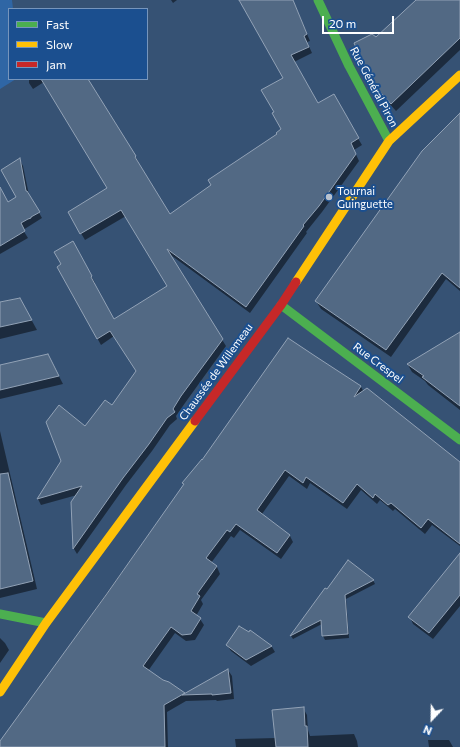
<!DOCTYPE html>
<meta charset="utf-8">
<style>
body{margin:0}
#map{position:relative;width:460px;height:747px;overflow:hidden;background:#365274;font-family:Commissioner,sans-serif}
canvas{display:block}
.legend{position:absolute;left:8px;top:8px;width:140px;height:72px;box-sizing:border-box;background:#1b4f8f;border:1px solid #7695bc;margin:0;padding:5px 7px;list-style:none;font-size:12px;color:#fff}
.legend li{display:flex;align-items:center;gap:8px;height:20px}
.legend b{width:20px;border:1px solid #7695bc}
.north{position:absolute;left:412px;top:699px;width:40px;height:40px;-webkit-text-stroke:3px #1b4f8f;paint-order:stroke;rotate:202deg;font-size:11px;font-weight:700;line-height:16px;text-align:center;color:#fff}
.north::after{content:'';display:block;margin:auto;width:14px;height:18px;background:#fff;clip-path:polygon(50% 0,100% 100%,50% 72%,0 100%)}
.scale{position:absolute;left:322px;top:16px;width:72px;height:18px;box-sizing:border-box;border:2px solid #fff;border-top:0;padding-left:5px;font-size:12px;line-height:14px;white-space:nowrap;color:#fff;-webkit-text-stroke:3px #1b4f8f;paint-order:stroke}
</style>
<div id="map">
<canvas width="460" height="747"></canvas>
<ul class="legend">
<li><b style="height:5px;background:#4caf50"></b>Fast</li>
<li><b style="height:5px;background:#ffc107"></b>Slow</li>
<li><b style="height:5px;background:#c62828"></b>Jam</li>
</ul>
<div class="north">N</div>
<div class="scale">20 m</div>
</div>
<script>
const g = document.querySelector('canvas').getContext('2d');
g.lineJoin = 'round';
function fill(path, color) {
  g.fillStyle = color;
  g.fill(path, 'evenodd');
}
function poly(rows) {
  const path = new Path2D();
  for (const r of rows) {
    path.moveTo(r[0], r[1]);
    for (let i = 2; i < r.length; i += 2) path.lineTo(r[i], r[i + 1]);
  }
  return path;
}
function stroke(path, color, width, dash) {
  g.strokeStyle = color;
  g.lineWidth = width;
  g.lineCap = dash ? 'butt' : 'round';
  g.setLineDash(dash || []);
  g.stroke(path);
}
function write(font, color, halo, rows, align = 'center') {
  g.font = font + ' Commissioner,sans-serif';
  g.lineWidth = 4;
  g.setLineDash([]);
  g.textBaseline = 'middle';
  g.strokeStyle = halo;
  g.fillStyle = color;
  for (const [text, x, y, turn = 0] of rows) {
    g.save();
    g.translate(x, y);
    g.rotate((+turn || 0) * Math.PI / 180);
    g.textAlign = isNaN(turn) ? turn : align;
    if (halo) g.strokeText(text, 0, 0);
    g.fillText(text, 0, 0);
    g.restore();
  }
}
fill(poly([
 [0,0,12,0,13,9,9,9,9,79,16,79,0,89]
]), '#2f66a5');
fill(poly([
 [171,0,177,0,173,3],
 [240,0,293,0,310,41,307,42,312,53,294,62,318,105,347,120,362,145,354,150,359,161,322,212,306,232,307,233,250,313,168,253,226,346,185,403,176,416,177,419,170,425,152,451,126,485,77,554,74,549,72,502,77,495,41,505,38,499,85,427,112,406,137,372,114,336,101,345,58,267,62,265,73,243,95,283,94,284,114,321,169,286,126,216,85,240,69,213,109,188,44,82,33,89,29,83,29,79,87,79,135,156,139,163,138,164,170,215,212,185,278,134,283,129,284,78],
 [418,0,460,0,460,50,396,111,378,91,374,83,376,39],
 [460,114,460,291,446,279,391,357,321,309,316,301],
 [20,160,23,166,29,195,42,218,23,230,28,238,0,254,0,207,17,198],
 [0,304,26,310,37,330,0,339],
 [460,333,460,410,428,385,425,381,412,372,408,365],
 [48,355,63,384,0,399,0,366],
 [361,387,364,392,460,464,460,546,432,525,425,534,395,509,393,511,380,500,377,504,361,490,347,509,310,483,307,489,289,476,262,514,290,536,293,542,281,559,240,530,234,538,231,536,211,563,217,567,220,574,201,600,203,604,196,616,200,619,204,625,195,640,186,641,175,633,148,671,163,681,169,683,185,694,228,670,232,676,234,699,217,701,216,700,186,701,167,712,168,747,0,747,0,743,184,485,183,483],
 [0,431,37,589,0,598],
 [460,554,460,606,433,639,413,624,410,617],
 [348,562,373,580,375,584,346,599,349,638,325,640,323,636,322,624,293,639,291,636,325,589,327,590],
 [250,632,272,647,275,652,251,666,231,651,227,645,249,634],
 [0,638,5,643,9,650,0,663],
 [303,708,307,715,308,730,310,736,354,734,357,741,358,747,236,747,235,739,276,738],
 [428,740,449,740,453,747,420,747,429,747]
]), '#0007');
const building = poly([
 [239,0,293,0,307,34,304,36,309,47,291,55,318,103,334,94,346,115,359,138,351,143,356,154,319,206,303,225,304,226,246,307,167,249,223,339,181,396,173,409,175,412,167,418,149,444,123,478,73,549,71,502,82,486,37,499,61,461,46,422,59,405,85,426,105,400,112,405,136,371,110,331,97,339,57,267,61,264,54,252,73,241,92,276,91,277,114,319,167,286,121,210,80,234,68,212,107,188,41,79,88,79,136,156,135,157,170,214,211,185,208,180,277,134,276,133,281,129,272,113,274,112,261,90,283,78,239,0],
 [416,0,460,0,460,38,391,104,373,84,354,43,372,34,376,37,416,0],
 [460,113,460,288,442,273,386,350,315,301,422,151,460,113],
 [20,158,26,191,27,191,40,212,31,217,31,218,28,219,21,223,25,231,0,246,0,187,8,202,16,197,1,170,20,158],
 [20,298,32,320,0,327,0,302,20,298],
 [460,332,460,406,422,377,424,376,407,364,460,332],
 [288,338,315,356,361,386,354,397,367,388,460,462,460,544,428,519,421,528,391,503,388,505,375,494,373,498,357,484,343,503,306,477,303,483,285,470,257,510,290,535,277,553,236,524,230,532,227,530,206,558,217,566,197,594,200,596,191,611,201,618,191,634,182,635,171,627,143,666,163,680,169,682,185,693,164,705,165,747,0,747,0,741,106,595,184,484,182,483,202,459,202,460,288,338],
 [48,354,59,376,0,390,0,365,48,354],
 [8,473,33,581,0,589,0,474,8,473],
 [460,553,460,595,429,633,408,617,460,553],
 [348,560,374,580,345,595,348,634,322,636,321,620,290,636,325,588,327,589,348,560],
 [239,626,249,632,250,630,272,646,246,660,226,645,239,626],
 [228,669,231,693,212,695,212,694,182,695,228,669],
 [304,707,305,726,307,726,308,747,276,747,272,710,304,707]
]);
fill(building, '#526984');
stroke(building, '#92a2b6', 1);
stroke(poly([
 [318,0,349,66,389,141],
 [281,305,460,440],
 [0,614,46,623]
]), '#4caf50', 9);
stroke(poly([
 [296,282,389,141,460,75],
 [0,692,46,623,195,421]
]), '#ffc107', 9);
stroke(poly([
 [195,421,281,305,296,282]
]), '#c62828', 9);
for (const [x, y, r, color] of [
 [329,197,4,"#b9c2ce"]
]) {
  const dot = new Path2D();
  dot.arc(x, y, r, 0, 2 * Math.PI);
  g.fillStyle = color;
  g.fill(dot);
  stroke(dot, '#1b4f8f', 1.5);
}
write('11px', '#fff', '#1b4f8f', [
 ["Rue Général Piron",374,87,62],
 ["Rue Crespel",378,363,37],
 ["Chaussée de Willemeau",216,372,-54]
]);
write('11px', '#fff', '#1b4f8f', [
 ["Tournai",337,191],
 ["Guinguette",337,204]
], 'left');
</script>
